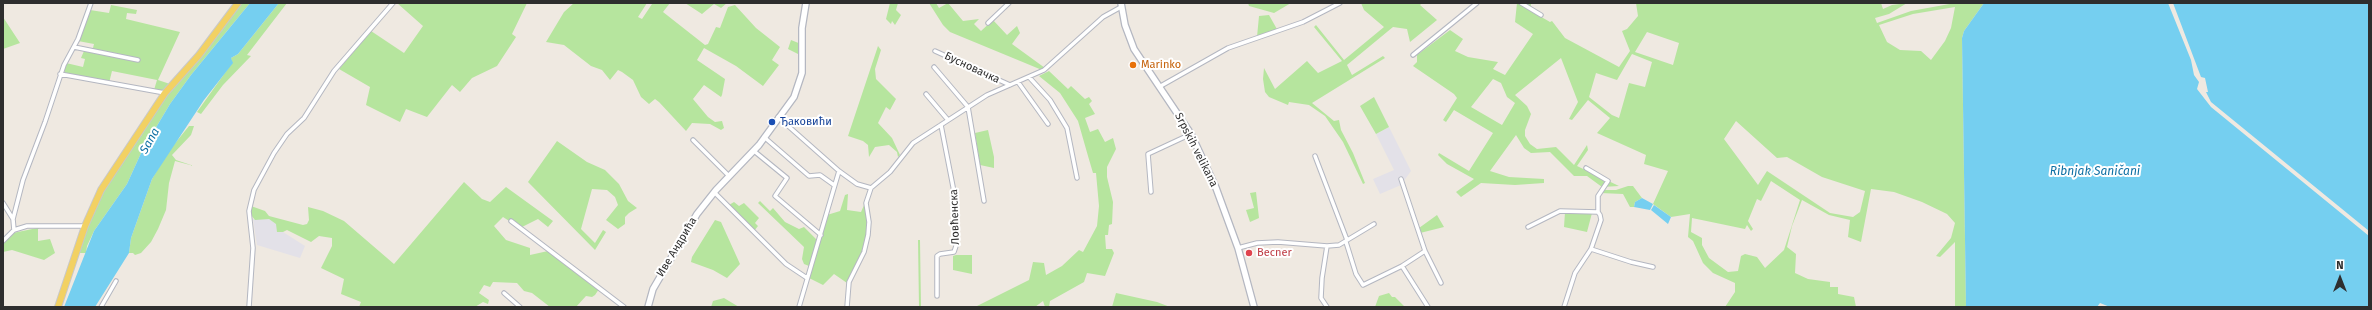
<!DOCTYPE html>
<meta charset="utf-8">
<style>
body{margin:0}
#map{position:relative;width:2372px;height:310px;overflow:hidden;background:#efe9e1;font-family:"Fira Sans",sans-serif}
canvas{display:block}
.frame{position:absolute;inset:0;border:4px solid #2e2e2e;pointer-events:none}
.north{position:absolute;left:2320px;top:258px;width:40px;height:40px;-webkit-text-stroke:3px #fff;paint-order:stroke;rotate:0deg;font-size:11px;font-weight:700;line-height:16px;text-align:center;color:#2e2e2e}
.north::after{content:'';display:block;margin:auto;width:14px;height:18px;background:#2e2e2e;clip-path:polygon(50% 0,100% 100%,50% 72%,0 100%)}
</style>
<div id="map">
<canvas width="2372" height="310"></canvas>
<div class="frame"></div>
<div class="north">N</div>
</div>
<script>
const g = document.querySelector('canvas').getContext('2d');
g.lineJoin = 'round';
function fill(path, color) {
  g.fillStyle = color;
  g.fill(path, 'evenodd');
}
function poly(rows) {
  const path = new Path2D();
  for (const r of rows) {
    path.moveTo(r[0], r[1]);
    for (let i = 2; i < r.length; i += 2) path.lineTo(r[i], r[i + 1]);
  }
  return path;
}
function stroke(path, color, width, dash) {
  g.strokeStyle = color;
  g.lineWidth = width;
  g.lineCap = dash ? 'butt' : 'round';
  g.setLineDash(dash || []);
  g.stroke(path);
}
function write(font, color, halo, rows, align = 'center') {
  g.font = font + ' "Fira Sans",sans-serif';
  g.lineWidth = 4;
  g.setLineDash([]);
  g.textBaseline = 'middle';
  g.strokeStyle = halo;
  g.fillStyle = color;
  for (const [text, x, y, turn = 0] of rows) {
    g.save();
    g.translate(x, y);
    g.rotate((+turn || 0) * Math.PI / 180);
    g.textAlign = isNaN(turn) ? turn : align;
    if (halo) g.strokeText(text, 0, 0);
    g.fillText(text, 0, 0);
    g.restore();
  }
}
fill(poly([
 [1389,127,1411,171,1401,185,1380,194,1373,179,1394,170,1376,134],
 [253,219,269,219,277,224,277,232,283,232,305,246,300,258,257,245]
]), '#e3e1e8');
fill(poly([
 [240,3,250,3,191,75,170,104,142,151,127,184,94,231,87,246,86,253,78,253,99,199,110,178,141,136,158,106],
 [279,3,287,3,247,55,251,56,223,85,201,114,197,112,232,63,231,58,238,54],
 [397,3,527,3,512,34,516,37,497,66,472,78,460,92,452,85,427,117,406,109,400,122,366,105,370,87,339,69,371,31,404,53,423,26],
 [574,3,647,3,638,17,642,19,652,4,647,3,670,3,663,12,705,45,708,44,716,27,720,28,728,7,735,5,756,28,780,47,772,60,779,65,763,86,736,66,704,48,697,60,725,79,722,95,721,97,704,85,693,99,708,117,715,122,722,121,724,128,721,130,710,124,692,123,686,131,659,102,655,99,649,104,641,97,633,80,622,72,618,70,610,80,602,70,591,66,564,45,546,42,564,12],
 [685,3,727,3,721,8,714,4,702,14],
 [890,3,898,3,896,10,901,15,895,25,892,21,891,24,886,19],
 [929,3,936,3,939,8,948,3,963,21,979,19,974,24,981,31,993,20,1007,35,1017,26,1020,33,1012,44,1045,68,1042,70,950,32,943,25],
 [1248,3,1291,3,1274,13,1249,6],
 [1361,3,1422,3,1420,5,1437,20,1410,42,1407,29,1393,27,1347,65,1352,75,1383,56,1385,58,1312,103,1334,121,1339,120,1341,130,1353,153,1365,183,1363,184,1343,142,1325,116,1309,105,1289,102,1288,105,1269,97,1265,92,1263,79,1264,68,1275,89,1307,61,1318,73,1342,61,1314,27,1316,25,1344,60,1384,27,1364,10],
 [1517,3,1531,3,1531,11,1550,22,1552,21,1565,38,1619,67,1630,51,1622,31,1627,29,1638,16,1636,3,1881,3,1883,9,1892,5,1907,3,1889,14,1875,18,1877,23,1911,11,1955,3,1984,3,1964,31,1962,38,1966,307,1955,307,1955,242,1940,257,1936,256,1951,238,1955,223,1947,214,1922,202,1894,192,1871,189,1861,242,1848,237,1850,220,1829,215,1802,200,1792,226,1787,247,1796,254,1795,273,1808,279,1830,282,1830,287,1838,287,1838,294,1854,297,1856,307,1725,307,1735,292,1735,283,1713,273,1703,263,1693,241,1688,237,1690,214,1671,217,1653,204,1668,171,1644,164,1646,155,1597,133,1610,118,1588,100,1572,120,1569,119,1578,102,1561,58,1515,95,1527,106,1531,114,1525,130,1525,136,1530,144,1537,149,1556,147,1574,165,1587,145,1588,150,1577,166,1619,186,1602,187,1587,176,1574,176,1550,152,1531,153,1524,148,1516,135,1490,171,1509,177,1544,179,1544,183,1515,185,1481,183,1461,197,1456,192,1474,179,1447,164,1438,155,1439,153,1469,171,1493,133,1454,110,1446,122,1443,120,1457,98,1454,94,1413,66,1417,62,1417,55,1450,30,1463,39,1455,51,1468,57,1498,62,1493,69,1505,75,1533,34,1515,22],
 [1955,7,1951,28,1945,41,1931,60,1921,51,1900,50,1887,42,1879,25,1913,14],
 [1647,32,1679,43,1673,65,1635,52],
 [1632,54,1652,62,1645,87,1629,83,1619,118,1612,115,1589,97,1596,73,1617,80],
 [1493,79,1501,83,1507,97,1515,103,1502,125,1471,107],
 [1736,121,1777,158,1787,157,1822,177,1865,191,1860,212,1853,217,1830,213,1767,171,1758,185,1724,139],
 [1771,181,1800,200,1784,250,1765,268,1757,257,1745,254,1741,256,1738,271,1728,272,1709,258,1702,245,1702,238,1691,232,1692,218,1745,229,1747,225,1751,231,1753,229,1748,221,1757,199,1761,201],
 [111,5,137,10,136,14,127,13,126,19,180,32,158,80,170,84,164,90,154,90,157,80,112,71,109,83,64,73,66,63,83,67,85,59,81,58,84,51,92,52,94,44,78,41,90,10,109,13],
 [1269,15,1278,31,1257,37,1259,16],
 [3,17,20,43,3,49],
 [791,40,801,44,800,55,788,49],
 [878,46,881,50,875,69,876,79,896,99,890,110,886,107,878,123,892,138,900,155,898,157,897,152,889,145,875,147,869,157,868,145,863,141,848,136],
 [1049,71,1068,89,1071,86,1085,99,1089,97,1092,101,1089,104,1095,114,1085,118,1090,132,1098,129,1105,142,1113,138,1116,149,1107,167,1107,177,1113,202,1112,224,1109,225,1108,235,1105,235,1106,249,1112,249,1114,253,1105,276,1087,273,1084,282,1050,301,1049,307,1045,307,1043,301,1035,307,975,307,1029,280,1033,262,1044,263,1046,275,1062,266,1079,250,1083,252,1097,226,1099,206,1096,173,1093,173,1088,156,1078,121,1060,93,1039,76],
 [1374,97,1389,127,1376,134,1360,106],
 [189,126,194,126,191,135,172,155,176,160,194,166,175,161,169,183,166,210,158,229,151,242,141,253,135,255,133,253,129,253,131,238,152,179,168,152],
 [988,130,994,157,994,168,980,165,975,133],
 [557,141,587,162,605,170,619,184,628,201,637,208,629,213,625,217,625,224,618,229,606,220,618,205,615,197,607,190,592,189,581,229,595,243,603,230,606,232,595,250,528,182],
 [464,182,482,199,490,202,506,187,553,221,548,227,538,219,520,228,503,217,494,226,506,240,530,248,530,255,548,251,599,289,595,295,592,297,586,296,576,307,550,307,532,293,524,291,517,283,493,282,490,287,484,285,479,293,489,300,488,304,483,302,475,307,359,307,361,302,341,294,344,279,321,268,332,246,332,238,319,236,311,242,287,230,283,232,277,232,276,224,269,219,255,220,251,215,251,206,265,211,269,216,303,225,307,224,309,220,308,207,323,211,344,221,394,264],
 [1628,186,1633,186,1642,198,1635,202,1634,207,1630,207,1623,194,1600,193,1602,190,1616,190],
 [1256,192,1259,218,1250,222,1246,210,1254,208,1250,193],
 [848,194,847,210,861,212,865,203,868,226,864,248,847,283,834,274,823,285,809,278,827,215,840,211,845,195],
 [760,201,770,211,773,208,785,222,799,229,804,227,817,240,809,266,804,264,802,259,804,247,758,203],
 [734,202,739,206,744,203,759,218,755,223,758,226,754,231,729,205],
 [1565,212,1592,213,1587,232,1564,227],
 [1437,215,1444,227,1420,233,1419,228],
 [715,220,721,222,740,264,727,278,713,270,691,262,692,257],
 [42,227,38,229,38,241,50,239,55,253,44,260,12,250,3,252,3,243,13,233],
 [918,240,920,240,921,307,919,307],
 [956,255,972,255,972,274,953,270,953,256],
 [1116,293,1157,302,1170,307,1112,307],
 [1389,293,1392,297,1395,297,1405,307,1375,307,1379,296],
 [724,298,739,307,711,307,713,301]
]), '#b6e59e');
fill(poly([
 [250,3,279,3,238,54,231,58,233,63,204,100,152,179,131,238,129,253,95,307,64,307,94,231,127,184,142,151,170,104,191,75],
 [1984,3,2168,3,2191,60,2194,75,2199,82,2197,89,2211,107,2369,236,2369,307,2110,307,2100,303,2097,307,1966,307,1962,38,1964,31],
 [2173,3,2369,3,2369,231,2211,102,2206,92,2208,92,2205,78,2201,77],
 [1642,198,1653,204,1650,210,1634,207,1635,202],
 [1654,205,1671,217,1668,224,1651,210]
]), '#75cff0');
const street = poly([
 [1521,3,1541,15],
 [988,23,1009,3],
 [74,47,138,60],
 [935,51,1010,85],
 [1413,55,1477,3],
 [934,67,968,107,984,201],
 [60,74,165,93],
 [1029,77,1050,100,1067,128,1077,178],
 [1018,82,1048,124],
 [1159,87,1228,48,1303,22,1340,3],
 [926,94,948,120],
 [778,117,839,171,857,184,871,188,890,172,913,143,987,95,1044,70,1103,17,1121,7],
 [764,137,809,176,820,175,834,185],
 [693,140,729,176],
 [754,151,787,178,775,196,821,235],
 [1315,156,1347,240],
 [1586,168,1608,181,1598,196,1598,212],
 [1401,179,1425,251,1441,283],
 [714,192,786,264,807,278],
 [1151,192,1148,154,1191,134],
 [3,203,13,219],
 [511,221,624,307],
 [1528,227,1560,211,1598,212,1600,215,1601,220,1591,249,1575,273,1564,307],
 [14,230,13,219,23,180,45,122,64,65,78,39,91,3],
 [3,241,14,230,27,226,85,226],
 [1346,242,1356,274,1363,285,1402,266,1425,251],
 [1327,246,1322,278,1321,298,1327,307],
 [1238,248,1257,243,1278,242,1327,246,1339,245,1374,224],
 [1591,249,1631,262,1653,267],
 [1402,266,1428,307],
 [504,293,520,307],
 [937,296,937,256,940,254,954,252,956,246,955,197,941,125],
 [101,307,116,281],
 [249,307,253,248,249,211,254,190,274,153,287,134,304,118,334,71,393,3],
 [799,307,839,171],
 [847,307,849,282,864,252,868,235,869,222,866,203,871,188]
]);
const secondary = poly([
 [1121,3,1125,25,1134,49,1191,134,1216,188,1238,248,1254,307],
 [648,307,653,289,697,214,716,190,759,145,794,97,802,73,802,28,806,3]
]);
const primary = poly([
 [58,307,85,226,101,190,165,93,199,55,238,3]
]);
stroke(street, '#b4b7c1', 5.5);
stroke(secondary, '#b4b7c1', 8);
stroke(primary, '#c9c9c9', 8);
stroke(street, '#fff', 3.5);
stroke(secondary, '#fff', 5.5);
stroke(primary, '#f2d163', 6);
for (const [x, y, r, color] of [
 [1133,65,4,"#e8710a"],
 [772,122,4,"#1a4fb4"],
 [1249,253,4,"#e0444e"]
]) {
  const dot = new Path2D();
  dot.arc(x, y, r, 0, 2 * Math.PI);
  g.fillStyle = color;
  g.fill(dot);
  stroke(dot, '#fff', 1.5);
}
write('11px', '#c56008', '#fff', [
 ["Marinko",1141,65]
], 'left');
write('11px', '#2e2e2e', '#fff', [
 ["Бусновачка",972,68,25],
 ["Srpskih velikana",1196,150,63],
 ["Ловћенска",955,217,-92],
 ["Иве Андрића",677,247,-59]
]);
write('11px', '#164399', '#fff', [
 ["Ђаковићи",780,122]
], 'left');
write('11px', '#be3a42', '#fff', [
 ["Becner",1257,253]
], 'left');
write('italic 12px', '#0d6fa3', '#fff', [
 ["Sana",150,141,-61],
 ["Ribnjak Saničani",2095,172]
]);
</script>
